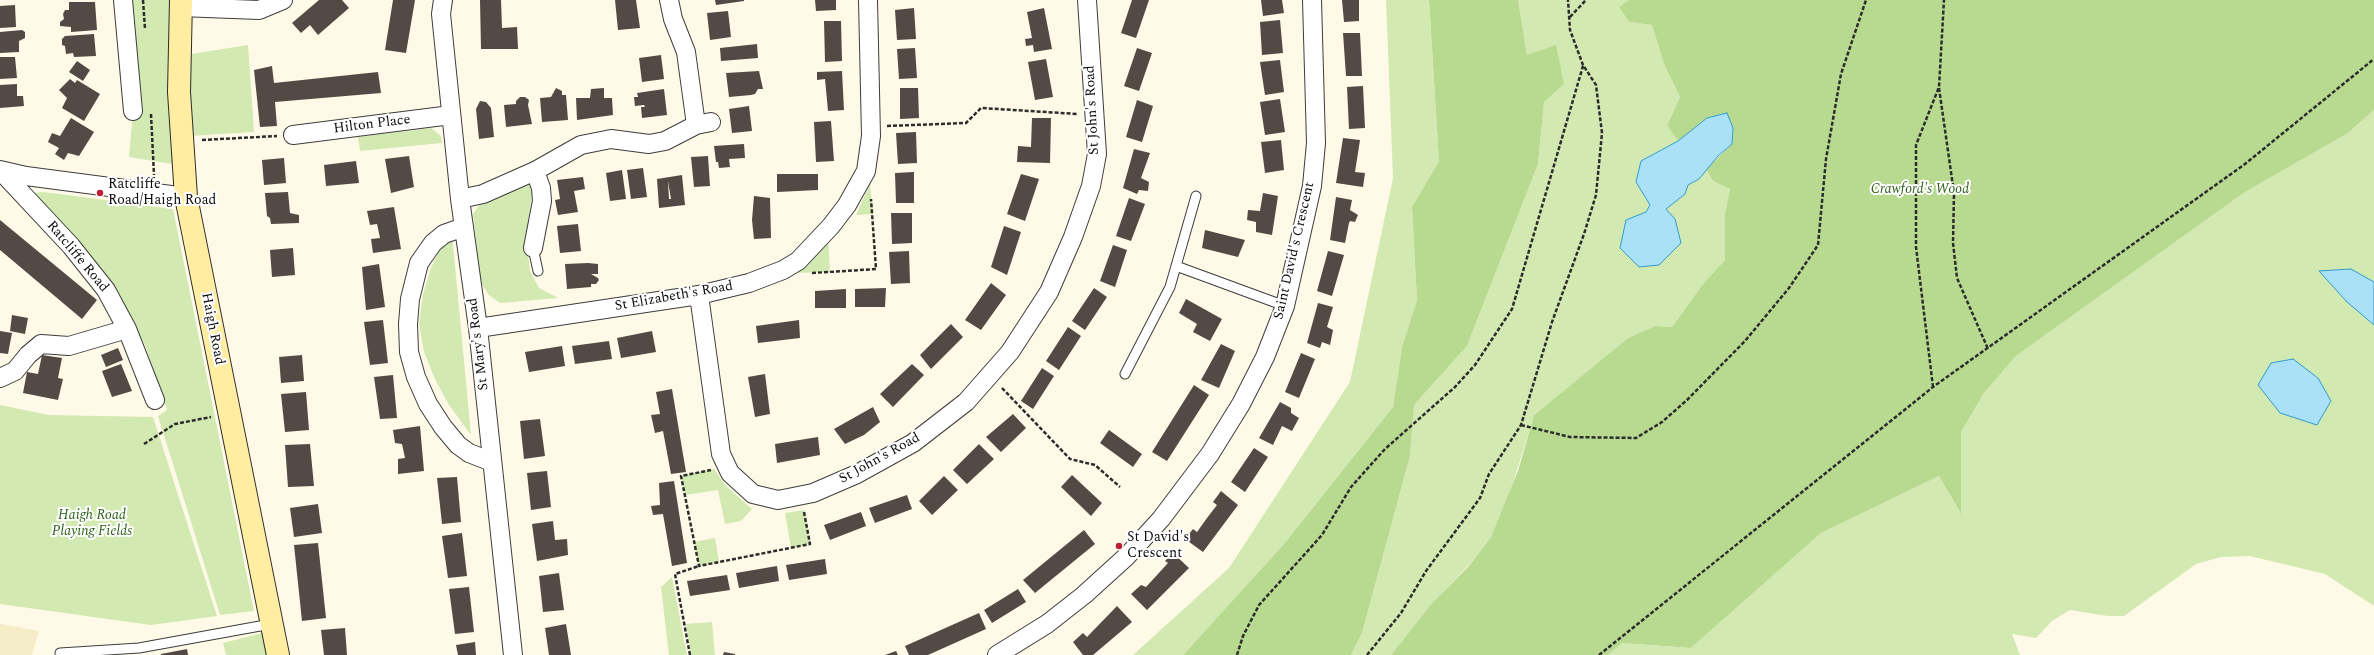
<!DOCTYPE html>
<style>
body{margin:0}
canvas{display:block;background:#fff9e7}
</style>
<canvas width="2374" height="655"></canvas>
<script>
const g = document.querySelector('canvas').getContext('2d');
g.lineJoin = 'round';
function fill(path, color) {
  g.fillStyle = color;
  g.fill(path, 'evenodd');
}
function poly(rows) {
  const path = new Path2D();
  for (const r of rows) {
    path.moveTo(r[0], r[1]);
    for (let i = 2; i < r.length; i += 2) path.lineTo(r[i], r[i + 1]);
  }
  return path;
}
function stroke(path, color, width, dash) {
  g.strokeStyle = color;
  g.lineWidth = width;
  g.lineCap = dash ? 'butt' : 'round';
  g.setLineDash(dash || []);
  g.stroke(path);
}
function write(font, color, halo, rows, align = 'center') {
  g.font = font + ' Spectral,serif';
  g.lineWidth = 4;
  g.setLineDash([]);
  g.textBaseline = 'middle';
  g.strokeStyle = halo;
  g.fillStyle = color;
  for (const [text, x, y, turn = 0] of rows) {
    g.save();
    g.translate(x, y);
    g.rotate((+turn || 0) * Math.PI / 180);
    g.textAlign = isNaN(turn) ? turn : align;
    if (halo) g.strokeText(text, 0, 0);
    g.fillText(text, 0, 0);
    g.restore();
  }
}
fill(poly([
 [0,624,39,631,32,655,0,655]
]), '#f5edc8');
fill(poly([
 [123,0,181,0,179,92,172,164,129,157,133,111],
 [1386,0,1429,0,1439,161,1412,207,1417,300,1402,347,1393,407,1284,544,1183,655,1133,655,1229,568,1350,382,1393,178],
 [1518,0,1629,0,1619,7,1629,22,1652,25,1664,64,1680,97,1667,124,1678,141,1641,161,1645,198,1650,205,1646,212,1626,220,1675,219,1666,209,1685,194,1688,185,1699,179,1706,169,1713,181,1730,189,1725,214,1725,260,1703,284,1672,327,1655,326,1628,338,1534,415,1509,496,1491,537,1468,566,1432,603,1391,655,1351,655,1362,633,1410,456,1414,405,1467,346,1538,164,1544,102,1564,83,1527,55],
 [248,45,254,132,189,136,185,55],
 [2374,110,2374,606,2325,574,2250,556,2221,557,2196,564,2124,616,2108,616,2070,610,2052,621,2036,638,2012,634,2020,655,1608,655,1622,643,1691,648,1821,533,1939,476,1960,513,1961,432,1984,393,2016,356,2245,192,2348,133],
 [431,128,441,136,442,143,360,151,358,137],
 [534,180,526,237,530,271,539,288,558,298,500,303,489,295,481,283,473,214,482,201],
 [870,184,873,214,856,215],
 [44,192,173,209,254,611,220,615,158,416,167,410,145,345,131,319,33,193],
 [452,234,471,435,449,405,435,379,424,352,419,324,423,294,431,268,441,247],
 [828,238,830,272,795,273],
 [0,405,49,415,153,417,217,616,151,625,0,604],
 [714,469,726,486,752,509,741,521,725,524,718,490,685,495,681,476],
 [804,510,810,544,791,548,785,513],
 [715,538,719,562,699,566,694,542],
 [672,577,687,655,669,655,661,587],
 [712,622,715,655,691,655,686,624],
 [262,633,267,655,226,655,223,643]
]), '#d2e9b1');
fill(poly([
 [1429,0,1518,0,1527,55,1556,45,1564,84,1544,102,1538,164,1467,346,1414,405,1410,456,1362,633,1351,655,1183,655,1284,544,1393,407,1402,347,1417,300,1412,207,1439,161],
 [1629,0,2374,0,2374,110,2348,133,2245,192,2016,356,1984,393,1961,432,1961,514,1939,476,1821,533,1691,648,1622,643,1608,655,1391,655,1432,603,1468,567,1491,537,1518,471,1534,415,1628,338,1655,326,1672,327,1703,284,1725,260,1725,214,1730,189,1713,181,1706,169,1732,144,1733,128,1727,113,1707,118,1678,141,1667,125,1680,97,1664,64,1652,25,1629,22,1619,7]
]), '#b7da90');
const water = poly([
 [1727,113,1733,128,1732,144,1718,156,1699,179,1688,185,1685,194,1666,209,1675,219,1681,243,1659,265,1639,267,1620,248,1626,220,1646,212,1650,205,1636,182,1641,161,1678,141,1707,118,1727,113],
 [2351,269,2374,282,2374,325,2347,302,2319,271,2351,269],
 [2293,359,2318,378,2331,401,2317,425,2280,413,2258,385,2271,363,2293,359]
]);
fill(water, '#abe1f7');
stroke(water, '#309cd0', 1);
fill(poly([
 [319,0,342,0,349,8,318,35,310,25,301,33,292,23],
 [393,0,415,0,406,53,385,50],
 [480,0,501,0,502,28,517,27,518,49,481,49],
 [615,0,636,0,640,28,618,30],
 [715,0,744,0,744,1,716,5],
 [815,0,836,0,836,10,816,11],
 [1132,0,1149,0,1136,38,1121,33],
 [1261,0,1282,0,1284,13,1263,16],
 [1342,0,1359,0,1359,21,1344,22],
 [69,2,95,2,97,30,71,32,71,27,60,26,60,22,64,19,63,14,65,10,69,10],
 [15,5,16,27,0,28,0,6],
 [914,8,916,39,897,40,895,10],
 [1044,8,1052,49,1034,52,1033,45,1026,46,1025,39,1032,38,1027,12],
 [728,11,731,37,710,40,707,13],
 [1280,20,1283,53,1262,55,1260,22],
 [824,21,841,21,842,61,825,62],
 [22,30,25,32,25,38,19,41,19,52,0,53,0,32],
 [1343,33,1360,33,1362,76,1346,76],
 [94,34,96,56,74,57,73,53,66,54,65,46,62,45,62,39,65,36],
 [757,44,758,58,721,61,720,48],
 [915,48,917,78,899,79,897,49],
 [1137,48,1152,53,1139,91,1124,86],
 [661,55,664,79,642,82,639,58],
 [0,57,15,57,17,78,0,79],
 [1046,59,1053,97,1035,100,1028,62],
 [1280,60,1284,92,1265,95,1260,62],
 [77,61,90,70,83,81,69,72],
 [272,66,274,83,378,72,381,93,275,102,277,126,260,127,254,70],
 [759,71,763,89,758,89,755,94,751,95,729,97,726,73],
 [842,71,844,110,828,111,825,79,817,80,817,72],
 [70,79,75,83,77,80,100,94,84,121,62,108,67,98,59,90],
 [17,84,17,96,23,96,24,106,0,108,0,85],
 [1363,86,1365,128,1349,129,1347,87],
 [556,88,562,91,562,95,566,95,568,120,542,122,540,98,551,97],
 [604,88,604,98,612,98,613,115,577,120,576,98,590,98,591,89],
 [900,88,918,88,919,118,900,119],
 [664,89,667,115,642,118,641,107,645,107,644,105,635,106,634,97,638,97,637,93],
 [520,97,525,97,529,100,528,105,532,124,506,127,504,105,516,104,516,101],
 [1280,99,1285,132,1265,135,1260,102],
 [1137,100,1153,106,1142,142,1126,137],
 [480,101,486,102,491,108,494,137,479,139,476,109],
 [749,106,752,131,732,133,729,109],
 [71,118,94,132,79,156,68,153,64,160,55,154,59,148,48,142,52,133,60,136],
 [1032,118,1051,118,1050,163,1017,162,1018,146,1031,147],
 [831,121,834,161,816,162,814,122],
 [916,132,917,163,898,164,896,133],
 [1343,138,1360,140,1355,172,1365,173,1363,187,1336,183],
 [1281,140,1284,170,1265,173,1261,142],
 [744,144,745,158,729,159,730,167,719,168,718,162,716,162,714,146],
 [1134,149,1150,153,1141,178,1149,182,1148,191,1139,190,1137,194,1123,188],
 [409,156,414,187,391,193,385,159],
 [708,156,710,186,694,187,691,157],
 [284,158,286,183,264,185,262,160],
 [356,161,359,183,326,186,324,165],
 [643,168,647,197,631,199,627,170],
 [622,170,626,199,610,201,606,173],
 [914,172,914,203,896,203,895,173],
 [777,174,818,174,818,190,777,192],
 [1021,174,1039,179,1025,221,1007,214],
 [682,175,685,205,659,208,657,179],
 [668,181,671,199,669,199],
 [583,177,585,189,574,191,578,212,558,215,555,200,560,199,557,180],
 [288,192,290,213,299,215,299,223,271,224,270,218,267,216,265,193],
 [1263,193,1278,196,1272,235,1256,232,1256,222,1247,220,1248,210,1260,211],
 [754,196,770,198,771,238,754,239,752,220],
 [1336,197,1352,200,1350,210,1358,215,1355,222,1350,221,1349,223,1345,243,1330,240],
 [1129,198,1145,204,1131,241,1116,236],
 [394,207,401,249,373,253,371,239,380,238,377,224,370,225,367,211],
 [891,213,912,213,912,243,892,244],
 [0,220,97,300,82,319,0,250],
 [578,224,581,251,560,253,557,226],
 [1004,226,1021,232,1007,275,991,267],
 [1205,230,1245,240,1238,257,1202,248],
 [1113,245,1127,250,1115,287,1100,281],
 [293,248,295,275,272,277,270,250],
 [909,251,910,283,891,284,889,252],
 [1328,251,1344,255,1332,296,1317,291],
 [588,263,598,264,598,274,591,274,598,278,599,280,596,284,591,284,591,287,567,289,565,264],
 [379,264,385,307,366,310,362,267],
 [991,283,1006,295,981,330,965,320],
 [886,288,885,307,855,307,855,289],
 [1094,288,1107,297,1085,330,1072,321],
 [846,289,846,308,815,308,815,291],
 [1186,299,1222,319,1210,341,1193,332,1197,324,1179,313],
 [1318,303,1333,307,1327,327,1333,330,1330,345,1322,342,1320,348,1307,343],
 [12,315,28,318,25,334,10,331],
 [383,320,388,363,370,365,364,322],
 [799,320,800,338,758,343,756,326],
 [951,324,963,337,931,369,920,355],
 [1068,327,1081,336,1059,370,1046,361],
 [0,331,12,333,8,354,0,353],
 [652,331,656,352,621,358,617,338],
 [609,341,612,359,575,364,572,346],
 [1221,344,1235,351,1219,388,1201,380],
 [562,346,565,366,529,372,525,352],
 [118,348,123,360,106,367,101,355],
 [1301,353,1315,359,1299,398,1285,392],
 [42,355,62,358,58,378,63,379,58,400,23,393,27,372,38,374],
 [302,355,304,381,281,383,279,357],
 [121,364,132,391,112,397,102,371],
 [912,364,924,375,893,407,880,394],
 [1042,368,1054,376,1033,409,1021,401],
 [765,374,770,414,755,417,748,377],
 [393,375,397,418,380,419,374,377],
 [1194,385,1209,395,1167,461,1152,452],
 [672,389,686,472,671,474,663,431,655,433,651,415,660,414,656,392],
 [306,392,309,430,285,432,281,394],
 [1280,402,1291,408,1291,413,1299,418,1292,431,1282,426,1273,445,1259,438],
 [873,407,880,422,864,435,845,444,834,429],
 [1013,414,1026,428,1001,452,986,437],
 [540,419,545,456,524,459,520,421],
 [420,426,424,471,398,474,398,459,405,458,402,444,395,443,393,430],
 [1109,430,1142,454,1133,467,1100,443],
 [818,437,820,455,777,463,775,444],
 [310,444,314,486,288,487,285,445],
 [979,444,994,459,967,484,953,470],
 [1254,448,1268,457,1245,492,1231,482],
 [547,471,551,507,531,510,527,473],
 [1072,475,1102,503,1091,516,1061,487],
 [944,476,958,490,932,515,919,501],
 [457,477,461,522,442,524,437,478],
 [674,481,687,563,672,566,663,514,653,515,651,506,660,505,659,483],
 [1221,491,1238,505,1203,552,1185,539,1193,529,1197,532,1207,518,1217,505,1213,502],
 [907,495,912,509,875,523,869,508],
 [318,504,322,533,294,537,290,508],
 [861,512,866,526,830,540,824,525],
 [553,521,555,540,567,539,568,555,537,561,532,524],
 [1084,530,1095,544,1035,593,1023,580],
 [462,533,467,576,448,578,442,536],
 [318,543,326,618,302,621,294,545],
 [1173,553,1189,568,1147,610,1131,594,1141,585,1146,587,1168,563,1165,561],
 [825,559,827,574,789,580,786,565],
 [777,566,779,581,739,588,736,573],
 [559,573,564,610,543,612,539,576],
 [727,575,730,590,690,596,687,581],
 [469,587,474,632,455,634,449,589],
 [1018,589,1026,602,992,623,984,610],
 [1117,606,1132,622,1093,655,1083,655,1073,642,1083,633,1087,637],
 [979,613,986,629,928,655,909,655,905,646],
 [566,624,571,655,549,655,545,628],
 [345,628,347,655,324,655,321,630],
 [475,642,476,655,458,655,456,645],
 [187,649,188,655,161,655,161,654],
 [896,651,898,655,885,655],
 [724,652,735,654,735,655,723,655]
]), '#534a46');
const service = poly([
 [533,248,538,271],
 [1176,266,1285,306],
 [1125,374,1170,287,1196,196],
 [60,653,139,648,271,624]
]);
const minor = poly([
 [123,0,133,111],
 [443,0,441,14,460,199,478,328,513,655],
 [669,0,673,19,686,52,696,125,711,122],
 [180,7,259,10,283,0],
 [293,135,451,115],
 [0,170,71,246,106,290,127,329,155,400],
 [0,170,26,176,186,197],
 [460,199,483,194,535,171,581,145,611,139,649,144,665,141,696,125],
 [464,227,444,234,433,243,419,263,410,299,408,324,409,352,416,377,428,404,443,427,458,445,469,453,492,462],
 [533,248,542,201,541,188,535,171],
 [699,295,721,454,730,473,753,494,778,500,813,493,857,474,913,443,966,402,1010,352,1049,292,1073,237,1091,186,1097,154,1087,0],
 [478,328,699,295,749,283,783,270,798,261,831,226,847,205,866,171,871,136,868,0],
 [0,378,15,371,28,355,41,344,69,346,127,329],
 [997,655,1047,624,1084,595,1127,556,1161,519,1210,454,1241,404,1265,357,1285,306,1312,186,1316,143,1312,0]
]);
const secondary = poly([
 [181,0,179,92,186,197,278,655]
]);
stroke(service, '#3d3d3d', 11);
stroke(minor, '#3d3d3d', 20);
stroke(secondary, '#2c2c2c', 24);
stroke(poly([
 [143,0,145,29],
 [1570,17,1586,0],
 [1939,88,1954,193,1953,243,1957,278,1988,349],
 [151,114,154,175],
 [887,126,966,123,981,108,1078,114],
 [202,140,277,136],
 [812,273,876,269,871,199],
 [1933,387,1916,247,1916,145,1939,87,1944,0],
 [1002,388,1070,459,1095,465,1120,487],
 [1521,425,1570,437,1636,438,1662,422,1687,400,1745,341,1789,288,1818,245,1826,159,1841,74,1866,0],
 [144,444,175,424,211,417],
 [711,470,681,476,699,566,810,544,804,512],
 [690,655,675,574,699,566],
 [1237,655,1243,636,1259,605,1322,535,1351,487,1385,449,1455,387,1475,365,1512,309,1583,66],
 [1367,655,1401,613,1426,571,1480,498,1489,474,1521,425,1552,322,1584,234,1596,195,1602,133,1596,85,1583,65,1570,30,1568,0],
 [1599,655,1933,387,2245,164,2374,59]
]), '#2c2c2c', 2.5, [4, 2]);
stroke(service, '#fff', 9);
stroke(minor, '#fff', 18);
stroke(secondary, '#ffeea2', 22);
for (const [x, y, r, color] of [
 [100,193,4,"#bc2033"],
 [1119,546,4,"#bc2033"]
]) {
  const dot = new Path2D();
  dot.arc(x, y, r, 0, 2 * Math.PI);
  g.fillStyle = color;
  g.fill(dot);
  stroke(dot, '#fff', 1.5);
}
write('14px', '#0a0a0a', '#fff', [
 ["St John's Road",1093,110,-93],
 ["Hilton Place",372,125,-7],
 ["Saint David's Crescent",1295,251,-77],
 ["Ratcliffe Road",77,257,50],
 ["St Elizabeth's Road",674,297,-10],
 ["Haigh Road",212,329,79],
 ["St Mary's Road",479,344,-97],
 ["St John's Road",880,459,-29]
]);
write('14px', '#0a0a0a', '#fff', [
 ["Ratcliffe",108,185],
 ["Road/Haigh Road",108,201],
 ["St David's",1127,538],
 ["Crescent",1127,554]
], 'left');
write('italic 14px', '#2e621a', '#fff', [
 ["Crawford's Wood",1920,190],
 ["Haigh Road",92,516],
 ["Playing Fields",92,532]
]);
</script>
